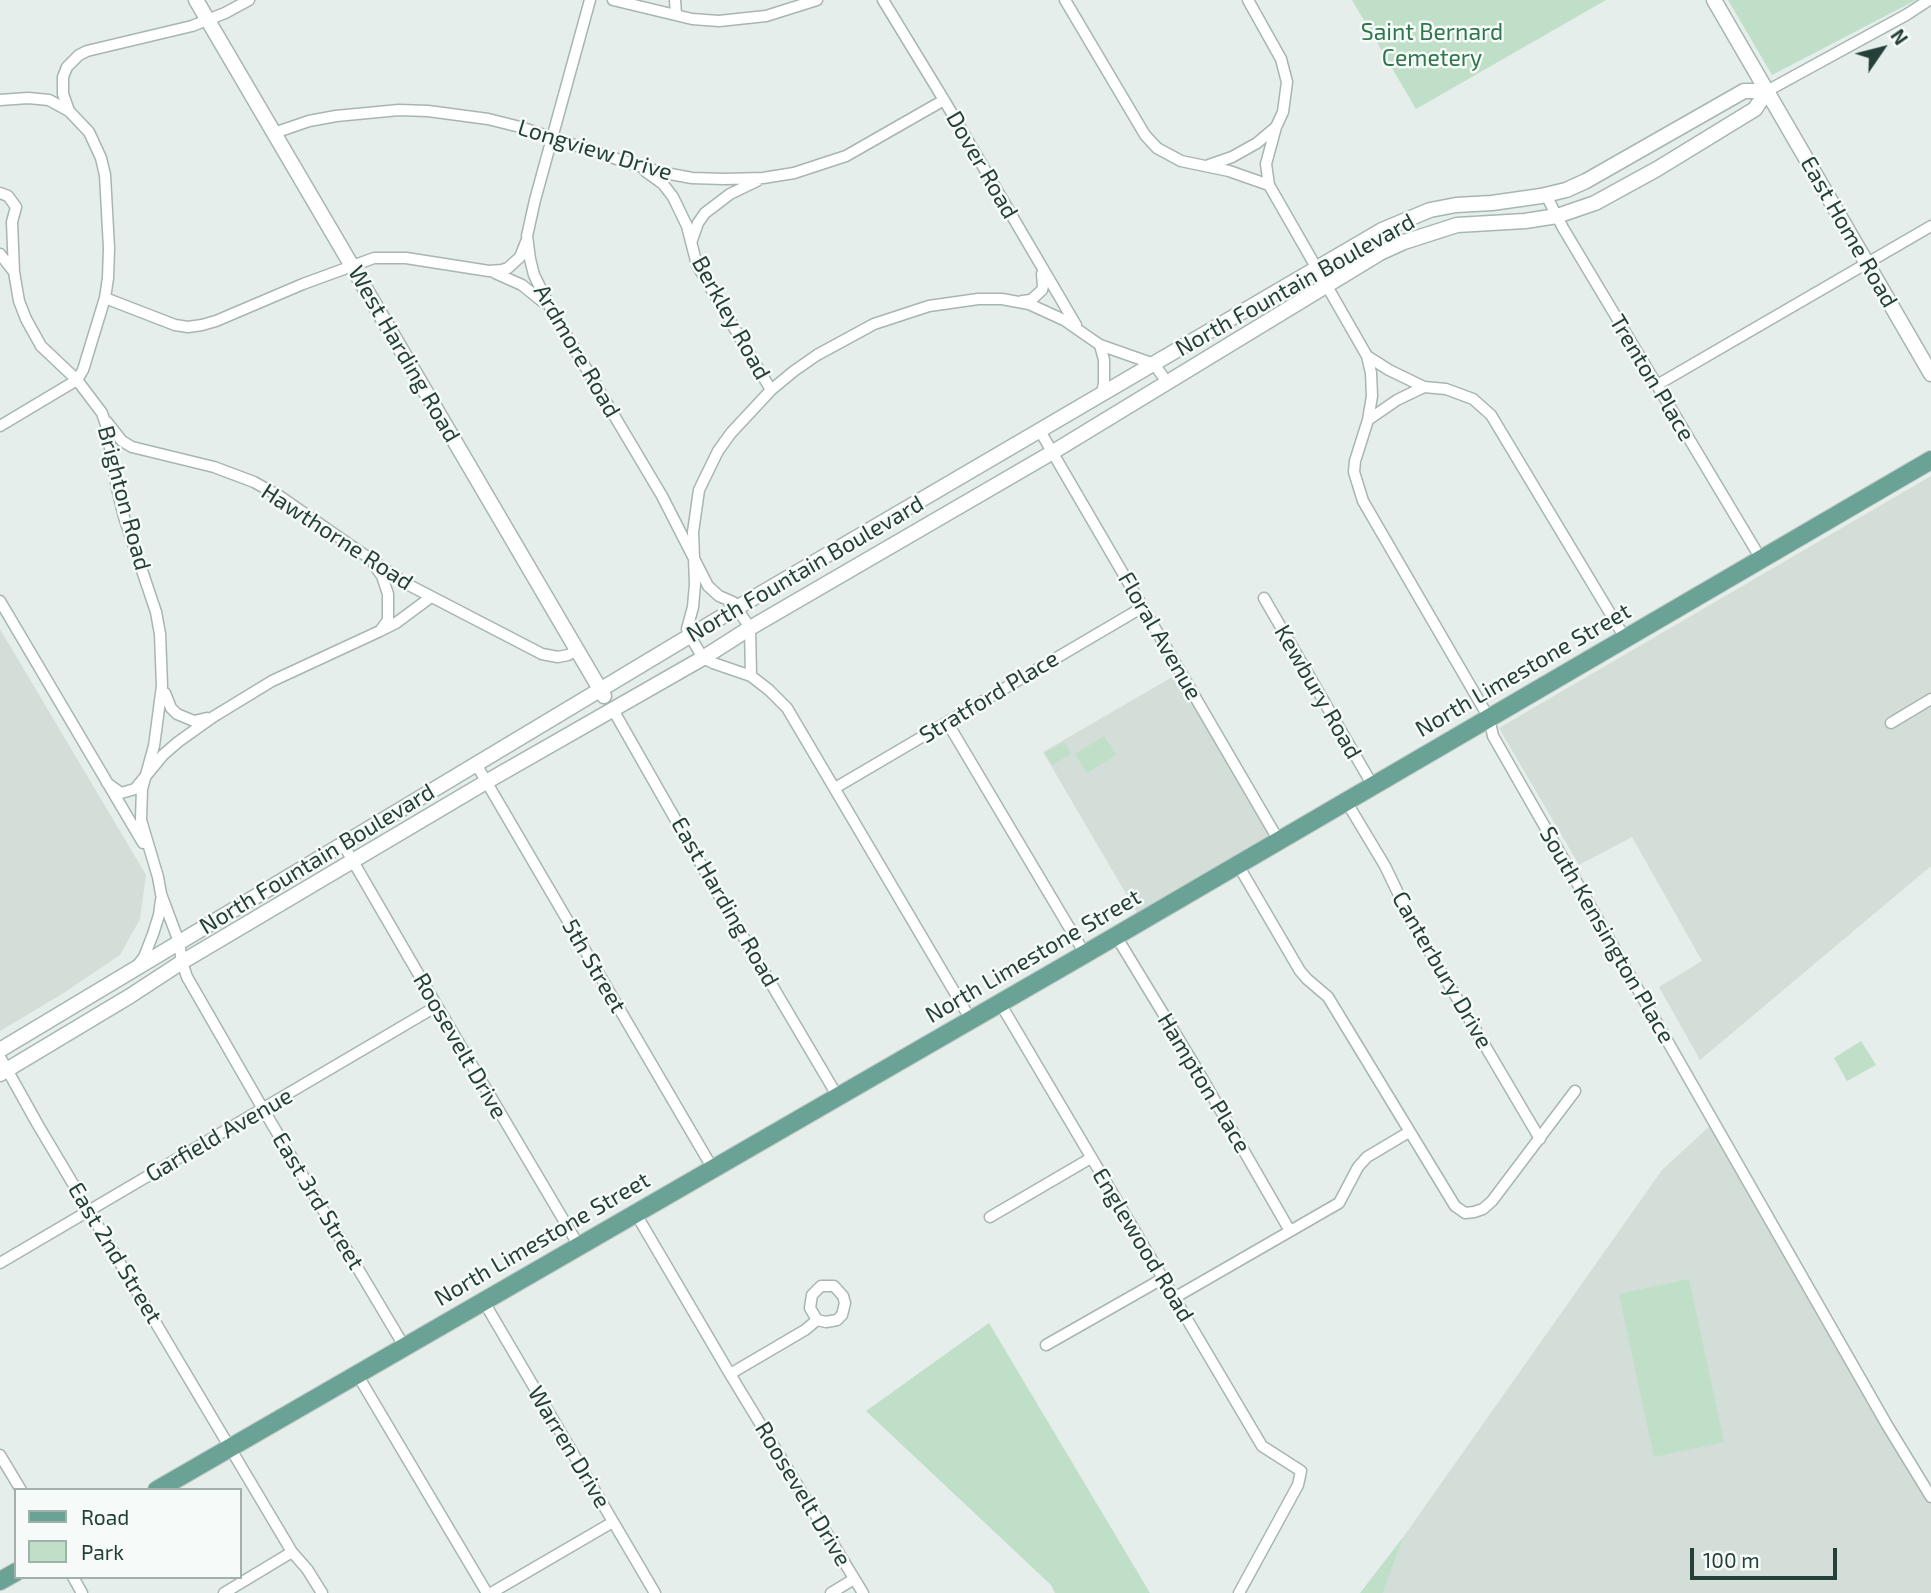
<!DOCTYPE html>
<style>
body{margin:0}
#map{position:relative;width:1931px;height:1593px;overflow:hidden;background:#e5eeea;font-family:"Exo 2",sans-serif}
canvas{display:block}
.legend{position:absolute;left:14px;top:1488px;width:228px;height:91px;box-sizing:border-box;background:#f6faf8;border:2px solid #a2b0ac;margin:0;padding:9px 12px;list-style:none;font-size:21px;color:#244039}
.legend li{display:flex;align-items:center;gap:14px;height:35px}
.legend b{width:35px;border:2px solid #a2b0ac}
.north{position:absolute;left:1847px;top:14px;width:70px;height:70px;-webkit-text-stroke:5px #f6faf8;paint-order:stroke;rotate:55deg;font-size:19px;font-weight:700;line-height:28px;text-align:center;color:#244039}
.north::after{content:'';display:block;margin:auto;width:24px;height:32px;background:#244039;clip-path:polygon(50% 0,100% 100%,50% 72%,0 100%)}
.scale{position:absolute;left:1690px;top:1548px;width:147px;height:32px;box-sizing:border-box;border:4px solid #244039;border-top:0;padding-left:9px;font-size:21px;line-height:24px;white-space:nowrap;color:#244039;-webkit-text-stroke:5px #f6faf8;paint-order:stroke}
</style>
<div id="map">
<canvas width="1931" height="1593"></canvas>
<ul class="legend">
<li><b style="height:9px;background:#6aa395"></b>Road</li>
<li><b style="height:19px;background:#bfdfc8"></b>Park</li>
</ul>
<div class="north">N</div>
<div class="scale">100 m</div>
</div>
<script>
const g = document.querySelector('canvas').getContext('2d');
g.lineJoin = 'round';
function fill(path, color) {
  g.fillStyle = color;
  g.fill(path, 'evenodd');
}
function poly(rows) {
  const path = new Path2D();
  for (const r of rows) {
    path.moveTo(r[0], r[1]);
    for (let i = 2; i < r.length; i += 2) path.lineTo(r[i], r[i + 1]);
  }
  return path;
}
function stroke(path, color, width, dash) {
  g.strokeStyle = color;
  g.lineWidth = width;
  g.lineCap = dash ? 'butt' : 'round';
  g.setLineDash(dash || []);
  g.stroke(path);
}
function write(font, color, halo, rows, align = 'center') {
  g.font = font + ' "Exo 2",sans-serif';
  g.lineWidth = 5;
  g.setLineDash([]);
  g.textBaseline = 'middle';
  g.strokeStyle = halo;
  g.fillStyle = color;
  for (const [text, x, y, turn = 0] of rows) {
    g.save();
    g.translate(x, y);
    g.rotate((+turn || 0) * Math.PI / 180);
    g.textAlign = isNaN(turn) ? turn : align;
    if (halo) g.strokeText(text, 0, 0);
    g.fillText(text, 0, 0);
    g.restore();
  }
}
fill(poly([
 [1931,476,1931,866,1700,1060,1659,987,1702,961,1632,837,1579,865,1499,728],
 [0,629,146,875,140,919,120,955,62,994,0,1031],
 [1181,672,1279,841,1142,921,1043,752],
 [1714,1122,1931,1497,1931,1593,1383,1593,1404,1536,1662,1170]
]), '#d3ded9');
fill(poly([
 [1352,0,1606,0,1416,109],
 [1728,0,1916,0,1772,75],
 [1104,736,1116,755,1087,773,1075,754],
 [1064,742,1071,754,1052,765,1045,753],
 [1861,1041,1876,1065,1847,1081,1834,1058],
 [1689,1279,1724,1442,1654,1457,1619,1294],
 [989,1323,1150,1593,1055,1593,1051,1585,866,1411],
 [1404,1536,1383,1593,1360,1593]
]), '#bfdfc8');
const minor = poly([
 [590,0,535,200,527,236,530,259,534,275,552,311,662,496,708,586,719,596,733,602,750,628,751,676],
 [613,0,692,19,719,21,766,16,817,0],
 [675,0,676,15],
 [883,0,944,100,1076,325],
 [1065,0,1145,135,1157,148,1181,161,1229,171,1269,185],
 [1248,0,1281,59,1287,82,1283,112,1276,127,1266,164,1269,185,1367,356,1371,373,1372,396,1368,420,1355,461,1354,472,1363,501,1489,718,1493,736,1887,1425,1931,1497],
 [1767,91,1906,15,1929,0],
 [0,100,28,98,49,100,69,111,89,132,101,158,105,175,109,248,108,278,105,298,83,370,77,380,0,426],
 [69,111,63,94,63,77,67,67,79,55,87,51,192,26,225,13,249,0],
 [274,133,309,121,336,116,399,110,428,111,488,119,520,127,638,166,665,173,692,178,724,179,763,178,794,173,846,156,944,100],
 [1209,165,1232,157,1257,143,1276,127],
 [645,171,663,184,673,197,687,226,697,265,771,390],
 [0,193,8,196,16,207,12,222,14,272,19,301,26,319,41,346,77,380,102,413,106,425,117,488,124,517,156,612,160,634,162,686,154,746,142,789,141,820,158,877,161,894,179,942,182,962,187,977,263,1109,404,1346],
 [1546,195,1563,228,1761,559],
 [692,240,698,223,705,213,730,194,757,181],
 [0,254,14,272],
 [495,273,522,285,543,302],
 [105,298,175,325,188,327,202,325,216,321,303,284,374,258,406,258,489,271,502,270,508,268,520,257,526,242],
 [1022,301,1031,300,1042,290,1043,286,1042,274],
 [1100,345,1104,360,1104,384,1101,396],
 [1367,356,1389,370,1424,387,1446,389,1473,399,1491,415,1625,638],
 [1657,385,1931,226],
 [1368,420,1397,400,1424,387],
 [107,422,122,441,132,447,214,467,254,482,281,497,405,583,542,654,558,657,568,655,577,650],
 [1040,431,1279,841],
 [1264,598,1373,786],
 [0,601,143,843],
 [382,630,396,623,431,597],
 [165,693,171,708,177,714,194,721,207,718],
 [612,708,714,887,838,1097],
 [947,722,1085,954],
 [1891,723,1931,699],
 [476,764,713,1169],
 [107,783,121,793,135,789,163,755,178,742,213,717,272,681,380,631,388,620,388,594,382,576,374,565],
 [835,788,1143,607],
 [1346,801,1385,866,1412,922,1540,1139],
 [343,844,437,1006,579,1246],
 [1238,865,1300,971,1307,979,1328,997,1455,1206,1465,1213,1474,1212,1483,1209,1492,1201,1575,1091],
 [1116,936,1195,1066,1290,1231],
 [137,966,144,957,153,934,159,915,161,900],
 [1000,1003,1262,1446,1301,1471,1298,1485,1239,1593],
 [971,1020,787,708,769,690,751,676,713,663,703,658,690,636,687,629,693,607,695,584,693,532,699,490,718,451,731,433,771,390,794,371,817,355,874,324,929,306,978,299,1002,299,1029,304,1064,320,1100,345,1154,364,1167,382],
 [0,1057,38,1125,292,1552,307,1569,322,1593],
 [636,1214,730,1374,863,1593],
 [990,1217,1091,1158],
 [0,1263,437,1006],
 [1174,1298,1339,1203,1358,1167,1367,1157,1409,1132],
 [484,1302,655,1593],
 [1046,1345,1162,1279],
 [357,1374,487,1593],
 [730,1374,805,1330,817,1320,826,1322,837,1320,842,1315,845,1303,843,1296,834,1286,821,1286,812,1295,810,1308,817,1320],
 [0,1455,21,1490],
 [73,1577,82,1593],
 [224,1593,292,1552],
 [491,1593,613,1522],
 [831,1593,854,1579]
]);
const tertiary = poly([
 [196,0,604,696],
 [1714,0,1931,374],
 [0,1050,738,607,1382,230,1430,210,1456,205,1492,203,1541,196,1566,190,1586,181,1744,91,1767,91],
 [0,1074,130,996,182,962,486,782,703,658,750,628,1053,452,1380,253,1404,242,1457,225,1525,221,1557,216,1595,203,1657,169,1755,109,1767,91]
]);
const primary = poly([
 [157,1490,1085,954,1931,460],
 [0,1581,16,1572]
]);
stroke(minor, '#a7b6b1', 13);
stroke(tertiary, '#a7b6b1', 17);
stroke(primary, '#c2cac8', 20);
stroke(minor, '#fff', 10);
stroke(tertiary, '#fff', 14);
stroke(primary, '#6aa395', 18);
write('23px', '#2e774c', '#f6faf8', [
 ["Saint Bernard",1432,32],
 ["Cemetery",1432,58]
]);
write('23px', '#244039', '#f6faf8', [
 ["Longview Drive",595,150,17],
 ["Dover Road",982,165,60],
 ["East Home Road",1849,232,60],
 ["North Fountain Boulevard",1295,285,-29],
 ["Berkley Road",731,318,61],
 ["Ardmore Road",577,351,60],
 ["West Harding Road",404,354,60],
 ["Trenton Place",1652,378,59],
 ["Brighton Road",124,498,75],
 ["Hawthorne Road",337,537,33],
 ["North Fountain Boulevard",805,569,-30],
 ["Floral Avenue",1160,636,60],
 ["North Limestone Street",1523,670,-30],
 ["Kewbury Road",1318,692,60],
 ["Stratford Place",989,697,-31],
 ["North Fountain Boulevard",317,859,-31],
 ["East Harding Road",725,902,60],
 ["South Kensington Place",1607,935,60],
 ["North Limestone Street",1033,956,-30],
 ["5th Street",594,966,60],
 ["Canterbury Drive",1442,970,60],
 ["Roosevelt Drive",460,1046,60],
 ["Hampton Place",1204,1083,59],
 ["Garfield Avenue",219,1135,-30],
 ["East 3rd Street",318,1201,59],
 ["North Limestone Street",542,1239,-30],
 ["Englewood Road",1143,1245,59],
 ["East 2nd Street",115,1253,59],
 ["Warren Drive",569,1447,59],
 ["Roosevelt Drive",803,1494,59]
]);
</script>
